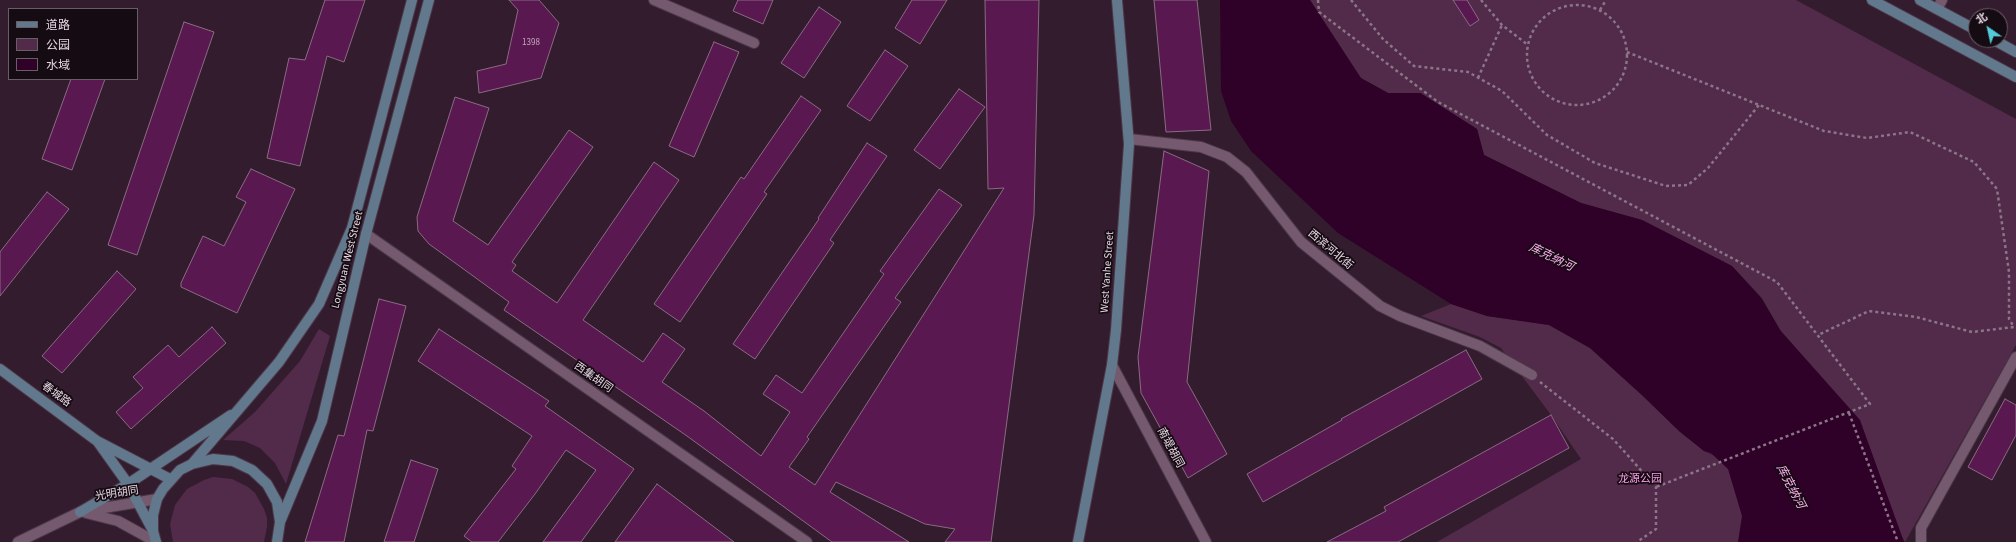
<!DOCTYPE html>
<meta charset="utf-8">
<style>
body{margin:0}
#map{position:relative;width:2016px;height:542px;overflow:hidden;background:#341c2f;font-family:"Source Sans 3","Noto Sans SC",sans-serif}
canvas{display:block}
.legend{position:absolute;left:8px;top:8px;width:130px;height:72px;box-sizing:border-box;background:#150b13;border:1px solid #695d66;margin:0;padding:5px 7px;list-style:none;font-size:12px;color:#e7d7e3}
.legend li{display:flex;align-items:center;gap:8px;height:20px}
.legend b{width:20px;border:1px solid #695d66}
.north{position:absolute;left:1968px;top:8px;width:40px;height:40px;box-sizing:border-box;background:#150b13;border:1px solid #695d66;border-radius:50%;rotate:326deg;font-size:11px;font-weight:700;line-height:16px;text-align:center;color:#e7d7e3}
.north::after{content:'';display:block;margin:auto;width:14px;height:18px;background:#53cbdb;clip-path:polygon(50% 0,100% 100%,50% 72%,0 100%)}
</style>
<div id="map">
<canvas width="2016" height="542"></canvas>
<ul class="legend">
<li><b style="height:5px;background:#62788c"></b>道路</li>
<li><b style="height:11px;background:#522a4a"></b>公园</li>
<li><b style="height:11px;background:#2f0028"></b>水域</li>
</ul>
<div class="north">北</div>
</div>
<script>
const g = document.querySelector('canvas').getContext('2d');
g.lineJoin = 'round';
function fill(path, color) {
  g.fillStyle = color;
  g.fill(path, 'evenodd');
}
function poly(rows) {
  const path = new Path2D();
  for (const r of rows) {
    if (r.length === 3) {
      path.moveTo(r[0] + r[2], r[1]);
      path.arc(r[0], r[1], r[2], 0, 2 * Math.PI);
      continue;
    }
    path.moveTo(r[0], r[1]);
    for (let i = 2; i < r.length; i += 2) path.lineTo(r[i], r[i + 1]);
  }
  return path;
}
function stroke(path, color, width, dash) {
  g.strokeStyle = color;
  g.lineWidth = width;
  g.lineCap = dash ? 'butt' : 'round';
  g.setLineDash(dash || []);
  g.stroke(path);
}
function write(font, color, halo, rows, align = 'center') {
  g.font = font + ' "Source Sans 3","Noto Sans SC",sans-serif';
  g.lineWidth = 3.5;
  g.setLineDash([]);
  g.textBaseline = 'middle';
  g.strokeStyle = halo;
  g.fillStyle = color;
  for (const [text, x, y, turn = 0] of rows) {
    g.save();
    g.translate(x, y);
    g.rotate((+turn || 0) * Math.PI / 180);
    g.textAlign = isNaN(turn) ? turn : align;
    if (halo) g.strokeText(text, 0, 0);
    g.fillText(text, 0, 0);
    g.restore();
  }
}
fill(poly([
 [1310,0,1796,0,2016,119,2016,345,1905,542,1761,297,1732,266,1642,220,1581,203,1484,155,1477,129,1421,93,1388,93,1360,78],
 [1451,304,1487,316,1549,325,1590,348,1643,396,1679,431,1704,451,1903,542,1437,542,1581,459,1551,415,1501,348,1480,337,1421,316],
 [319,329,330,336,286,484,275,463,260,448,244,441,223,440,255,412,300,361],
 [213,477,232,479,248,487,255,493,264,509,267,518,267,527,264,542,173,542,170,524,175,505,187,489,204,480]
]), '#522a4a');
fill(poly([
 [1220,0,1310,0,1361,78,1388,93,1420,93,1477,129,1484,155,1581,203,1642,220,1732,266,1762,299,1780,330,1860,420,1904,542,1738,542,1742,516,1728,469,1711,453,1704,451,1679,431,1643,396,1590,348,1549,325,1487,316,1451,304,1338,233,1251,151,1231,121,1221,91]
]), '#2f0028');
const building = poly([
 [325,0,365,0,344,62,327,56,300,166,267,158,289,58,305,60,325,0],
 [509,0,539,0,559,23,541,78,479,93,477,71,506,64,518,10,509,0],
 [738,0,773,0,763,24,733,11,738,0],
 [912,0,947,0,920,44,895,28,912,0],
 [985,0,1039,0,1034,215,991,542,945,542,955,529,925,524,836,482,830,492,909,542,832,542,687,436,504,310,509,302,429,244,418,231,417,217,455,97,489,108,453,221,488,245,569,130,593,147,512,262,516,265,512,271,557,303,654,162,679,180,583,320,643,362,663,333,685,349,662,382,704,411,761,456,790,412,763,394,776,375,802,393,884,274,880,271,939,189,962,205,895,298,901,302,807,437,809,439,789,467,815,485,1004,188,988,189,985,0],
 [1154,0,1197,0,1211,130,1166,132,1154,0],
 [1453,0,1467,0,1479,20,1470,26,1453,0],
 [819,7,841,22,804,78,781,63,819,7],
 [184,22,214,32,137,255,108,245,184,22],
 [714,42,739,52,694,157,669,146,714,42],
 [885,50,908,66,870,121,847,106,885,50],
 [71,79,105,79,72,170,42,159,71,79],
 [959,89,985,107,940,169,914,150,959,89],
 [801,96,821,110,764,192,767,194,680,322,654,304,741,177,744,179,801,96],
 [867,143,887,156,830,240,834,243,755,359,733,344,819,219,818,218,867,143],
 [1164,151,1209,171,1187,382,1227,454,1188,478,1141,393,1138,357,1164,151],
 [251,169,295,189,237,313,181,287,181,283,203,236,224,246,246,202,236,197,251,169],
 [47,192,69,209,0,296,0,252,47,192],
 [117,271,136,289,62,373,42,356,117,271],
 [379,299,406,306,373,431,367,430,344,542,305,542,338,435,344,436,379,299],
 [212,327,226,343,131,429,116,412,143,388,133,377,168,345,179,357,212,327],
 [439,329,549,401,545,406,634,469,581,542,543,542,596,470,566,450,535,494,498,542,472,542,464,536,516,469,512,466,532,436,418,361,439,329],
 [1466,350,1482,379,1263,502,1247,474,1342,420,1341,419,1466,350],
 [2005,399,2016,405,2016,435,1992,480,1968,467,2005,399],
 [1551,415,1569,448,1398,542,1327,542,1386,511,1384,507,1551,415],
 [411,460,438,469,414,542,384,542,411,460],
 [657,484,734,542,615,542,657,484]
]);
fill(building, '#59184f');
stroke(building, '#886c82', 1);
const street = poly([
 [654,0,754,43],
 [1937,9,1942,0],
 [1129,139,1201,147,1227,157,1246,172,1301,242,1380,306,1400,316,1480,346,1532,375],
 [366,234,807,542],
 [1112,365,1206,542],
 [86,513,118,521,156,542],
 [18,542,80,512,157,499],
 [1921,542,1921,528,2016,357]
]);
const secondary = poly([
 [1872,0,2016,77],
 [1920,0,1976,30],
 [1994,40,2016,52],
 [0,369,97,441,170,479],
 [98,442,128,484,152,529],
 [192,464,279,362,319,304,352,228,412,0],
 [80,512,128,484,231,415],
 [280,522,322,421,366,234,429,0],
 [156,542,153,531,153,515,157,499,163,489,180,470,192,464,213,459,233,461,252,470,267,484,277,502,280,522,277,542],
 [1078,542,1112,365,1116,330,1129,144,1117,0]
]);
stroke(street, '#4b3848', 12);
stroke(secondary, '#4b3848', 12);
stroke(poly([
 [1318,0,1319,12,1438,102,1777,282,1870,404,1656,487],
 [1351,0,1383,39,1414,66,1468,72,1502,91,1547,135,1595,163,1666,186,1688,185,1708,168,1759,105],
 [1481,0,1502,25,1528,45],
 [1577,55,50],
 [1600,10,1606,0],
 [1627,52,1824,131,1867,138,1910,132,1974,162,1997,189,2009,272,2009,319,2014,327,1972,332,1916,317,1869,311,1818,335],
 [1478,78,1502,25],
 [1540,382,1613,439,1656,487,1656,529,1637,542],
 [1849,413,1898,542]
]), '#8a7686', 2.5, [3, 3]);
stroke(street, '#755a6f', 10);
stroke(secondary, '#62788c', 10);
write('9px', '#c4a7be', null, [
 ["1398",531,43]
]);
write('11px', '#e7d7e3', '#150b13', [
 ["西滨河北街",1330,250,40],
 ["Longyuan West Street",348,260,-76],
 ["West Yanhe Street",1108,272,-86],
 ["西集胡同",593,378,35],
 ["春城路",56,395,36],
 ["南堤胡同",1170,448,62],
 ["光明胡同",117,494,-9]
]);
write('11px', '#fd9dea', '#150b13', [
 ["龙源公园",1640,480]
]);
write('italic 12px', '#fdafec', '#150b13', [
 ["库克纳河",1551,258,26],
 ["库克纳河",1790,487,62]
]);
</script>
